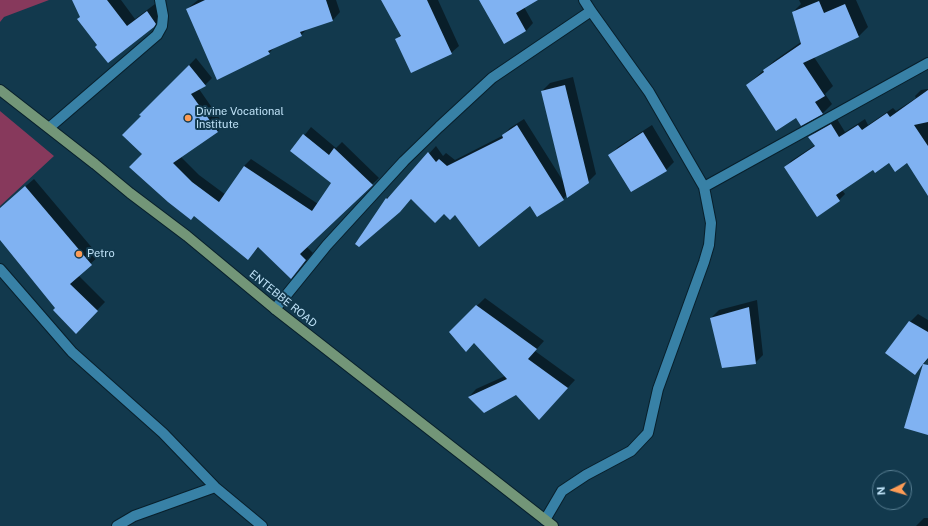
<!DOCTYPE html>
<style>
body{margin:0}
#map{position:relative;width:928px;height:526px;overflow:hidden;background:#12394d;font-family:"Public Sans",sans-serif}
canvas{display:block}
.north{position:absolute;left:872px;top:470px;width:40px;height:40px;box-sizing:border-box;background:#12394d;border:1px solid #577d91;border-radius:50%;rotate:265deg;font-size:11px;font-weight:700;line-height:16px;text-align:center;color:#bfe2f7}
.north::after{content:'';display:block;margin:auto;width:14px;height:18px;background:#fd9c56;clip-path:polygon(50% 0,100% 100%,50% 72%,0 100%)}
</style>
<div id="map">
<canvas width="928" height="526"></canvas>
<div class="north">N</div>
</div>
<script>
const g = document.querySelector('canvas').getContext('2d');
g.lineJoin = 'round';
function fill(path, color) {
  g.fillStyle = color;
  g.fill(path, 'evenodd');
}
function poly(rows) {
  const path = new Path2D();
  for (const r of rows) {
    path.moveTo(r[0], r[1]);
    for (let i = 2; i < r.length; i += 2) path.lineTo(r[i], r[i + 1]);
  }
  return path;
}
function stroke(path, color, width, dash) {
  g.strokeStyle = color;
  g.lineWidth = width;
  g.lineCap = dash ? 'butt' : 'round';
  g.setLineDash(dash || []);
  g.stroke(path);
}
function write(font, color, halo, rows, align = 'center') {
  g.font = font + ' "Public Sans",sans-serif';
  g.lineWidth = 4;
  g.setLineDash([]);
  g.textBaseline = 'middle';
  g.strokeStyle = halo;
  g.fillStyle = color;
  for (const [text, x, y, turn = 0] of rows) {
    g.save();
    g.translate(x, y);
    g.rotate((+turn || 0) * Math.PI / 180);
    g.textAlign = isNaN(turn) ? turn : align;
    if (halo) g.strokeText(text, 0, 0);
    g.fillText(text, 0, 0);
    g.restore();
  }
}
fill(poly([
 [0,0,49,0,4,17,0,22],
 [0,111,54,156,0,206]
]), '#87395c');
fill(poly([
 [73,0,121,0,135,19,155,4,163,14,162,18,153,27,98,45],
 [198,0,336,0,340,12,333,20,307,29,301,35,276,46,269,53,187,9],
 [382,0,438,0,459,46,451,53,397,39,401,34],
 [480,0,536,0,524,7,533,23,526,31],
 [799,0,856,0,868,27,859,36,814,57,833,86,825,94,832,104,823,113,801,125,796,116,747,85,774,61,801,42,793,12,801,4],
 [196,58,212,78,205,85,199,89,224,125,217,132,181,157,199,175,226,195,244,166,251,159,318,204,332,183,292,151,311,127,336,148,342,142,379,178,306,246,313,253,291,278,259,247,248,258,143,154,142,116,141,115],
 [573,77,596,174,588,182,567,195,563,199,455,214,444,213,411,199,399,212,356,243,387,198,394,192,436,146,443,156,446,153,455,160,502,136,510,128,524,119,563,181,542,91,550,83],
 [928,89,928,176,907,162,889,162,873,168,842,190,845,194,839,200,817,215,785,167,791,161,815,145,810,137,816,131,837,119,845,132,865,119,868,125,893,108,896,111,916,98,915,96,921,90],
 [652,125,674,162,666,170,610,155,618,147],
 [34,179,99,256,78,275,105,302,76,332,27,273,28,272,0,239,0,208],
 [485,298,544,341,535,351,575,380,546,411,517,393,469,397,476,389,505,376,475,341,450,332],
 [757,300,763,355,755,363,711,318,719,310],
 [918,314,928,320,928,359,915,374,910,322],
 [924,518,928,518,928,526,916,526]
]), '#0007');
fill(poly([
 [72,0,107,0,127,26,147,11,156,24,154,27,108,63,95,47,97,45,77,19,80,17],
 [205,0,326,0,333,21,300,32,302,36,268,51,270,54,217,80,186,9],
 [381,0,427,0,452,54,411,73,395,39,401,36],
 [479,0,538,0,516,13,526,31,504,44],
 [819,1,824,13,845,4,859,37,803,63,825,96,815,102,823,114,801,126,796,118,776,131,746,85,764,72,763,70,801,44,792,12],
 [189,65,206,86,191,94,218,132,173,163,192,182,219,202,244,166,312,211,331,183,290,151,303,134,329,155,334,148,373,185,300,254,306,260,291,279,258,247,248,260,194,216,191,220,168,202,129,167,142,154,122,135,141,116,139,115],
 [565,85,589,183,567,198,541,91],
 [928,90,928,122,914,125,928,146,928,196,907,163,895,172,889,163,875,173,873,170,836,195,840,201,817,217,784,167,815,146,808,137,831,124,839,137,858,125,862,130,887,113,890,117],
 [517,125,564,200,537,217,530,206,479,247,455,215,450,220,444,214,435,223,411,199,400,212,359,247,355,244,386,198,387,199,428,152,436,162,439,159,447,166,503,138,502,135],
 [643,132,667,171,631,192,608,155],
 [25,186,92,265,70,284,98,311,76,334,53,310,55,308,0,240,0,208],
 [476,305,537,349,528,359,568,388,539,420,516,395,484,413,468,397,507,379,474,343,466,352,449,332],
 [749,307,756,364,722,368,710,318],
 [909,321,928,332,928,358,923,364,928,365,928,435,904,428,923,364,915,375,885,353]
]), '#80b2f2');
const minor = poly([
 [50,127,157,35,162,26,163,16,160,0],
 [704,187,928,63],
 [0,269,72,352,163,433,215,487,262,526],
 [275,309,327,245,404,161,439,127,492,78,591,11],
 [545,520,562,491,586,475,631,451,648,433,658,389,704,262,709,245,711,223,704,187,649,92,591,11,584,0],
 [117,526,134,516,215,487]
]);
const primary = poly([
 [0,90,95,164,130,193,187,236,275,309,553,526]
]);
stroke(minor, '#081f2b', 12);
stroke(primary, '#081f2b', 12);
stroke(minor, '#3881a6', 10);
stroke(primary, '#739678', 10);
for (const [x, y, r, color] of [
 [188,118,4,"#fd9c56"],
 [79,254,4,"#fd9c56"]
]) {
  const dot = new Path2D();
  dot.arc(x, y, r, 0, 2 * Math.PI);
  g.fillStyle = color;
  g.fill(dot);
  stroke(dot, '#12394d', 1.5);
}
write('11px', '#bfe2f7', '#12394d', [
 ["Divine Vocational",196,112],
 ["Institute",196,125],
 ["Petro",87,254]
], 'left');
write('11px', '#bfe2f7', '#12394d', [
 ["ENTEBBE ROAD",283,299,39]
]);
</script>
